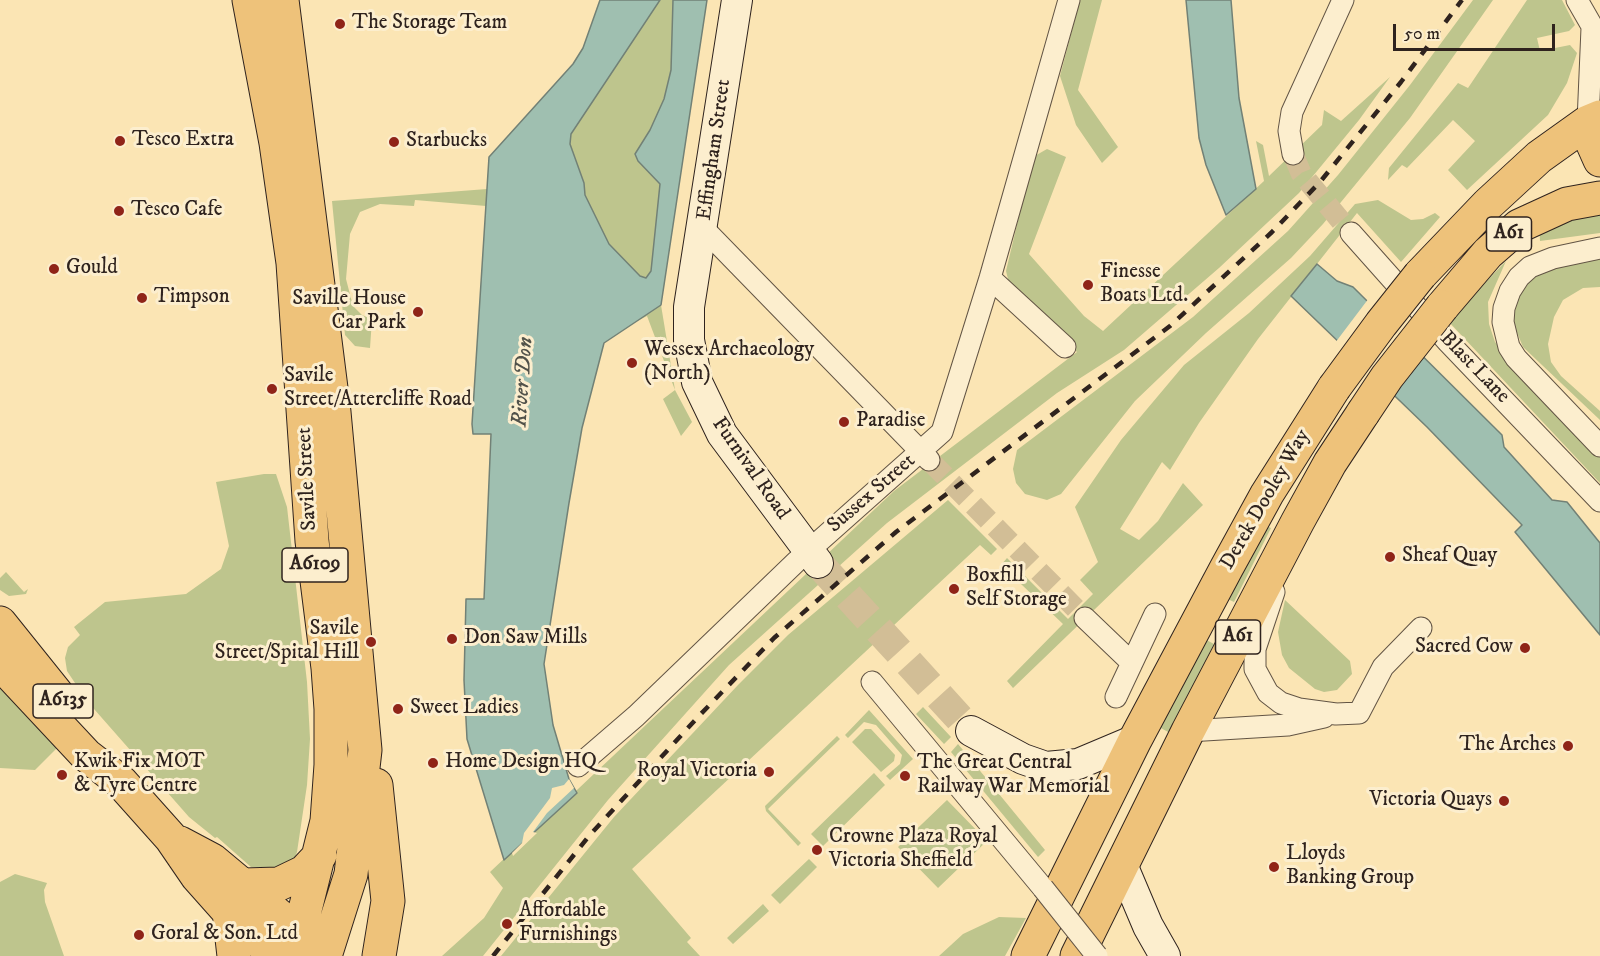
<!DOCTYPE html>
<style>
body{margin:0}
#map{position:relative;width:1600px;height:956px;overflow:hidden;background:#fbe5b4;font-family:"IM FELL DW Pica",serif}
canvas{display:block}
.scale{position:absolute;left:1393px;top:24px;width:162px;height:27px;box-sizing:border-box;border:3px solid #2f231e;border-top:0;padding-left:8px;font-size:18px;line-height:21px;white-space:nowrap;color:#2f231e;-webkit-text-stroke:4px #fceece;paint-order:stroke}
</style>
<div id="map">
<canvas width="1600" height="956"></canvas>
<div class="scale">50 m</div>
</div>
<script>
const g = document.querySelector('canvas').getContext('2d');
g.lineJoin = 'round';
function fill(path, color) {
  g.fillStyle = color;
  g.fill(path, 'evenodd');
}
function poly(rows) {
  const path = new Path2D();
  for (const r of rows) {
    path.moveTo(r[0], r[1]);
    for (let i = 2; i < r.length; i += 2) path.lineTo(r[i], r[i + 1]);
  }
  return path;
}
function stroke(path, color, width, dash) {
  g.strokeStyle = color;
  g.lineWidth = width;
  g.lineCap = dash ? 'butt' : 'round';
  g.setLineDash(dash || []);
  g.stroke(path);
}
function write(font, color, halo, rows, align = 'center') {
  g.font = font + ' "IM FELL DW Pica",serif';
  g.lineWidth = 6;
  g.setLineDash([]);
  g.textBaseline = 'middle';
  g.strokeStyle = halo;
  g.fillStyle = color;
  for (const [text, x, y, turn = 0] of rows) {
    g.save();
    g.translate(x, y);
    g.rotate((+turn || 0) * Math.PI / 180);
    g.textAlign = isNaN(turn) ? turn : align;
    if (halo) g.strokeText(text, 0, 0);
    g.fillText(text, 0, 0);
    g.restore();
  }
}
fill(poly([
 [660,0,707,0,661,305,675,390,692,422,681,436,663,399,675,390,647,316,637,321,640,276,609,245,585,195,584,183,570,144,571,134],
 [1080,0,1102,0,1078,90,1118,147,1102,163,1076,125,1060,76],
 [1473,0,1493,0,1410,118,1323,224,1291,258,1206,333,1135,401,1061,494,1047,500,1025,494,1016,483,1013,469,1017,450,1193,317,1288,231,1338,175,1410,85],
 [1527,0,1562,0,1575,25,1569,31,1537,38,1540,51,1570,45,1577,53,1567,83,1548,115,1467,190,1448,170,1475,141,1453,120,1407,168,1402,165,1388,180,1389,168,1458,83,1468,88],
 [1390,77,1359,120,1299,193,1219,268,1124,350,1057,393,887,523,729,665,608,800,483,956,442,956,484,918,503,888,490,872,894,491,1077,352,1018,294,1009,283,1006,271,1033,157,1047,149,1066,157,1029,254,1084,316,1103,331,1264,181,1256,141,1263,145,1269,176,1322,125,1324,110,1341,121],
 [513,130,473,434,486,206,415,200,414,206,380,204,360,212,350,234,346,279,353,306,362,315,372,319,370,348,355,346,345,335,332,201,487,189,489,157],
 [1378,200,1411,220,1423,219,1435,213,1440,217,1401,262,1357,213,1258,339,1199,423,1170,470,1162,462,1120,529,1139,540,1158,521,1183,483,1203,505,1013,688,1007,681,1063,624,1001,565,1007,558,1068,619,1093,594,1080,580,1098,562,1075,507,1121,440,1184,365,1249,313,1310,256,1355,204],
 [1600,210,1600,233,1540,241,1539,225],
 [1600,256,1600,287,1583,288,1563,300,1554,317,1548,344,1551,362,1561,376,1600,411,1600,420,1523,347,1513,323,1517,298,1521,289,1538,273],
 [1506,261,1488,302,1489,324,1495,342,1600,455,1600,483,1448,321],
 [264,474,276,474,287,507,307,682,310,739,307,785,297,852,294,860,283,869,251,867,217,837,215,838,189,817,87,701,67,671,65,658,68,647,80,635,74,627,105,602,186,594,221,569,229,546,216,482],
 [948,500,997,549,991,555,980,545,632,869,691,938,687,942,700,956,501,956,614,817,738,685,788,635],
 [1260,523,1271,528,1234,602,1221,596],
 [6,572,24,592,28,589,26,594,9,596,0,590,0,578],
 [1285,600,1350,661,1352,674,1337,690,1324,692,1315,689,1289,668,1282,655,1278,632],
 [1201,637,1214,644,1170,733,1157,726],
 [0,687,57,748,35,770,0,768],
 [923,707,951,737,944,744,916,714],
 [869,710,913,759,890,780,886,776,900,764,902,755,876,725,864,722,848,738,845,735],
 [865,729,871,729,895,755,894,761,881,772,852,742],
 [837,736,840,739,768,809,801,843,798,846,766,811,765,806],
 [958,744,1045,850,1038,857,951,752],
 [874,773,885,785,823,846,811,834],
 [947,800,987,841,938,888,898,847],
 [809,859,817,867,780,904,771,895],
 [15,874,47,883,44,890,45,902,64,956,0,956,0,882],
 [763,904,769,911,733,944,727,938],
 [999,917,1026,918,1005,956,939,956,963,934]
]), '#bec58d');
const water = poly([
 [600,0,660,0,571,134,570,144,584,183,585,195,609,244,640,276,646,278,651,271,660,184,638,161,635,154,650,130,664,99,671,70,673,0,707,0,661,305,604,343,582,428,569,503,544,664,553,725,569,779,577,793,504,860,467,739,464,680,466,599,484,599,491,434,473,434,472,424,489,157,573,64,583,48,600,0],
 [1186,0,1231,0,1239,98,1256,189,1226,215,1206,165,1199,138,1186,0],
 [1317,264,1337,281,1353,287,1502,435,1504,447,1552,500,1567,502,1600,543,1600,635,1515,532,1522,525,1427,427,1291,296,1317,264]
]);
fill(water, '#9fbfb0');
stroke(water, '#728176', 1.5);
fill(poly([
 [1369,298,1425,353,1392,398,1335,343],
 [569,779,574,788,547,813,533,832,537,833,513,856,512,853,522,843,524,833,550,798,552,788,564,785]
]), '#fbe5b4');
stroke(poly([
 [1293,154,1301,173,1351,233],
 [930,461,1085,618]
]), '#d2be96', 21, [21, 10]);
stroke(poly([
 [818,563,971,731]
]), '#d2be96', 30, [30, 15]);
const street = poly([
 [1577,0,1600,40],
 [1588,122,1592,28],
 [1293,154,1289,131,1292,112,1343,0],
 [702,227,929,460],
 [1351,233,1448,342,1600,501],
 [1600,248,1553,258,1530,267,1519,277,1510,291,1504,308,1503,322,1509,347,1516,358,1600,446],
 [990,278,1065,347],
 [1274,592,1255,649,1255,669,1268,693,1281,703,1299,709,1336,714,1359,713,1383,667,1421,628],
 [1085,618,1132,663],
 [872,682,1043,888],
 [1116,697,1155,614],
 [1188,731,1288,725,1324,717],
 [578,766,636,716,797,561,942,432,990,278,1069,0]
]);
const secondary = poly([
 [737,0,689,307,689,340,697,382,722,434,818,563],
 [971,731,1023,759,1046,767,1078,764,1135,740],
 [1123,867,1148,926,1165,956]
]);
const primary = poly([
 [249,0,276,143,293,263,312,541,328,668,331,709,331,765,327,821,299,934,289,956],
 [282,0,334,412,365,750,351,874,325,956],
 [0,623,61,699],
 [0,663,86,755,121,782,171,838,197,876,229,912,275,956],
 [376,785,388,901,379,956],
 [180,843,212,860,315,946],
 [243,885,279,884,304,872,320,855],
 [229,912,234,956]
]);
const highway = poly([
 [1588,122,1592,142,1600,160],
 [1420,275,1488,204,1539,157,1588,122,1600,117],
 [1442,307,1488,253,1519,226,1567,204,1600,198],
 [1028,956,1135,740,1227,567,1267,494,1334,388],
 [1077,956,1188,731,1298,521,1330,463,1363,413]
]);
stroke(street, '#625444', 23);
stroke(secondary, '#2f231e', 32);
stroke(primary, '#2f231e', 35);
stroke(highway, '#2f231e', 35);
stroke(street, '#fceece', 21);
stroke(secondary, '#fceece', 30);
stroke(primary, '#eec27a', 33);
stroke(highway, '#eec27a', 33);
stroke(poly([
 [493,956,589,836,698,717,774,638,896,532,1170,326,1272,232,1320,182,1401,82,1462,0]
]), '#2f231e', 4.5, [10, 10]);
const streetBridge = poly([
 [1043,888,1097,956]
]);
const highwayBridge = poly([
 [1334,388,1381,324,1420,275],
 [1363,413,1387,377,1442,307]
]);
stroke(streetBridge, '#625444', 23, []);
stroke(highwayBridge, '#2f231e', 35, []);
stroke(streetBridge, '#fceece', 21);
stroke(highwayBridge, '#eec27a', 33);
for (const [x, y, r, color] of [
 [340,24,6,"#8f2418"],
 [120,141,6,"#8f2418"],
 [394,142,6,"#8f2418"],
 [119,211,6,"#8f2418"],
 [54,269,6,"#8f2418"],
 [1088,285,6,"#8f2418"],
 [142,298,6,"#8f2418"],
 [418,312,6,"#8f2418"],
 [632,363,6,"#8f2418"],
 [272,389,6,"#8f2418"],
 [844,422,6,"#8f2418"],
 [1390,557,6,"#8f2418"],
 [954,589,6,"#8f2418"],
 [452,639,6,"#8f2418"],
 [371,642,6,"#8f2418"],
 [1525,648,6,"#8f2418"],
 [398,709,6,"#8f2418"],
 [1568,746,6,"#8f2418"],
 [433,763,6,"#8f2418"],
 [769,772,6,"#8f2418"],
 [62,775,6,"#8f2418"],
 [905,776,6,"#8f2418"],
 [1504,801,6,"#8f2418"],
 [817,850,6,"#8f2418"],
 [1274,867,6,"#8f2418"],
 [507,924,6,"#8f2418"],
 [139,935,6,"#8f2418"]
]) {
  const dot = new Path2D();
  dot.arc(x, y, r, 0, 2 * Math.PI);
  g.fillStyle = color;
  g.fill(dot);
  stroke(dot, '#fceece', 2);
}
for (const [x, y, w] of [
 [1509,234,45],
 [315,565,66],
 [1238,637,45],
 [63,701,60]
]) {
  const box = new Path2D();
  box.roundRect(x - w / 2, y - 17, w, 34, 4.5);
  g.fillStyle = '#fceece';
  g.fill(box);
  stroke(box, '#2f231e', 1.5);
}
write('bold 20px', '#2f231e', null, [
 ["A61",1509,234],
 ["A6109",315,565],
 ["A61",1238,637],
 ["A6135",63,701]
]);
write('21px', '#2f231e', '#fceece', [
 ["The Storage Team",352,24],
 ["Tesco Extra",132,141],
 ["Starbucks",406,142],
 ["Tesco Cafe",131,211],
 ["Gould",66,269],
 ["Finesse",1100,273],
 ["Boats Ltd.",1100,297],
 ["Timpson",154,298],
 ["Saville House",406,300,"right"],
 ["Car Park",406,324,"right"],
 ["Wessex Archaeology",644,351],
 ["(North)",644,375],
 ["Savile",284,377],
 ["Street/Attercliffe Road",284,401],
 ["Paradise",856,422],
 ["Sheaf Quay",1402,557],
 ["Boxfill",966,577],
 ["Self Storage",966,601],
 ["Savile",359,630,"right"],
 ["Street/Spital Hill",359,654,"right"],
 ["Don Saw Mills",464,639],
 ["Sacred Cow",1513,648,"right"],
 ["Sweet Ladies",410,709],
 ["The Arches",1556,746,"right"],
 ["Kwik Fix MOT",74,763],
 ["& Tyre Centre",74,787],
 ["Home Design HQ",445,763],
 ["The Great Central",917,764],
 ["Railway War Memorial",917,788],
 ["Royal Victoria",757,772,"right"],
 ["Victoria Quays",1492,801,"right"],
 ["Crowne Plaza Royal",829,838],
 ["Victoria Sheffield",829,862],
 ["Lloyds",1286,855],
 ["Banking Group",1286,879],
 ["Affordable",519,912],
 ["Furnishings",519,936],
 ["Goral & Son. Ltd",151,935]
], 'left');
write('21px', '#2f231e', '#fceece', [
 ["Effingham Street",715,150,-82],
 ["Blast Lane",1474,368,46],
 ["Furnival Road",750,469,55],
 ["Savile Street",308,479,-93],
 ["Sussex Street",872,494,-41],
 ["Derek Dooley Way",1266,500,-60]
]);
write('italic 22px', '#51524a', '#fceece', [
 ["River Don",524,382,-86]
]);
</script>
